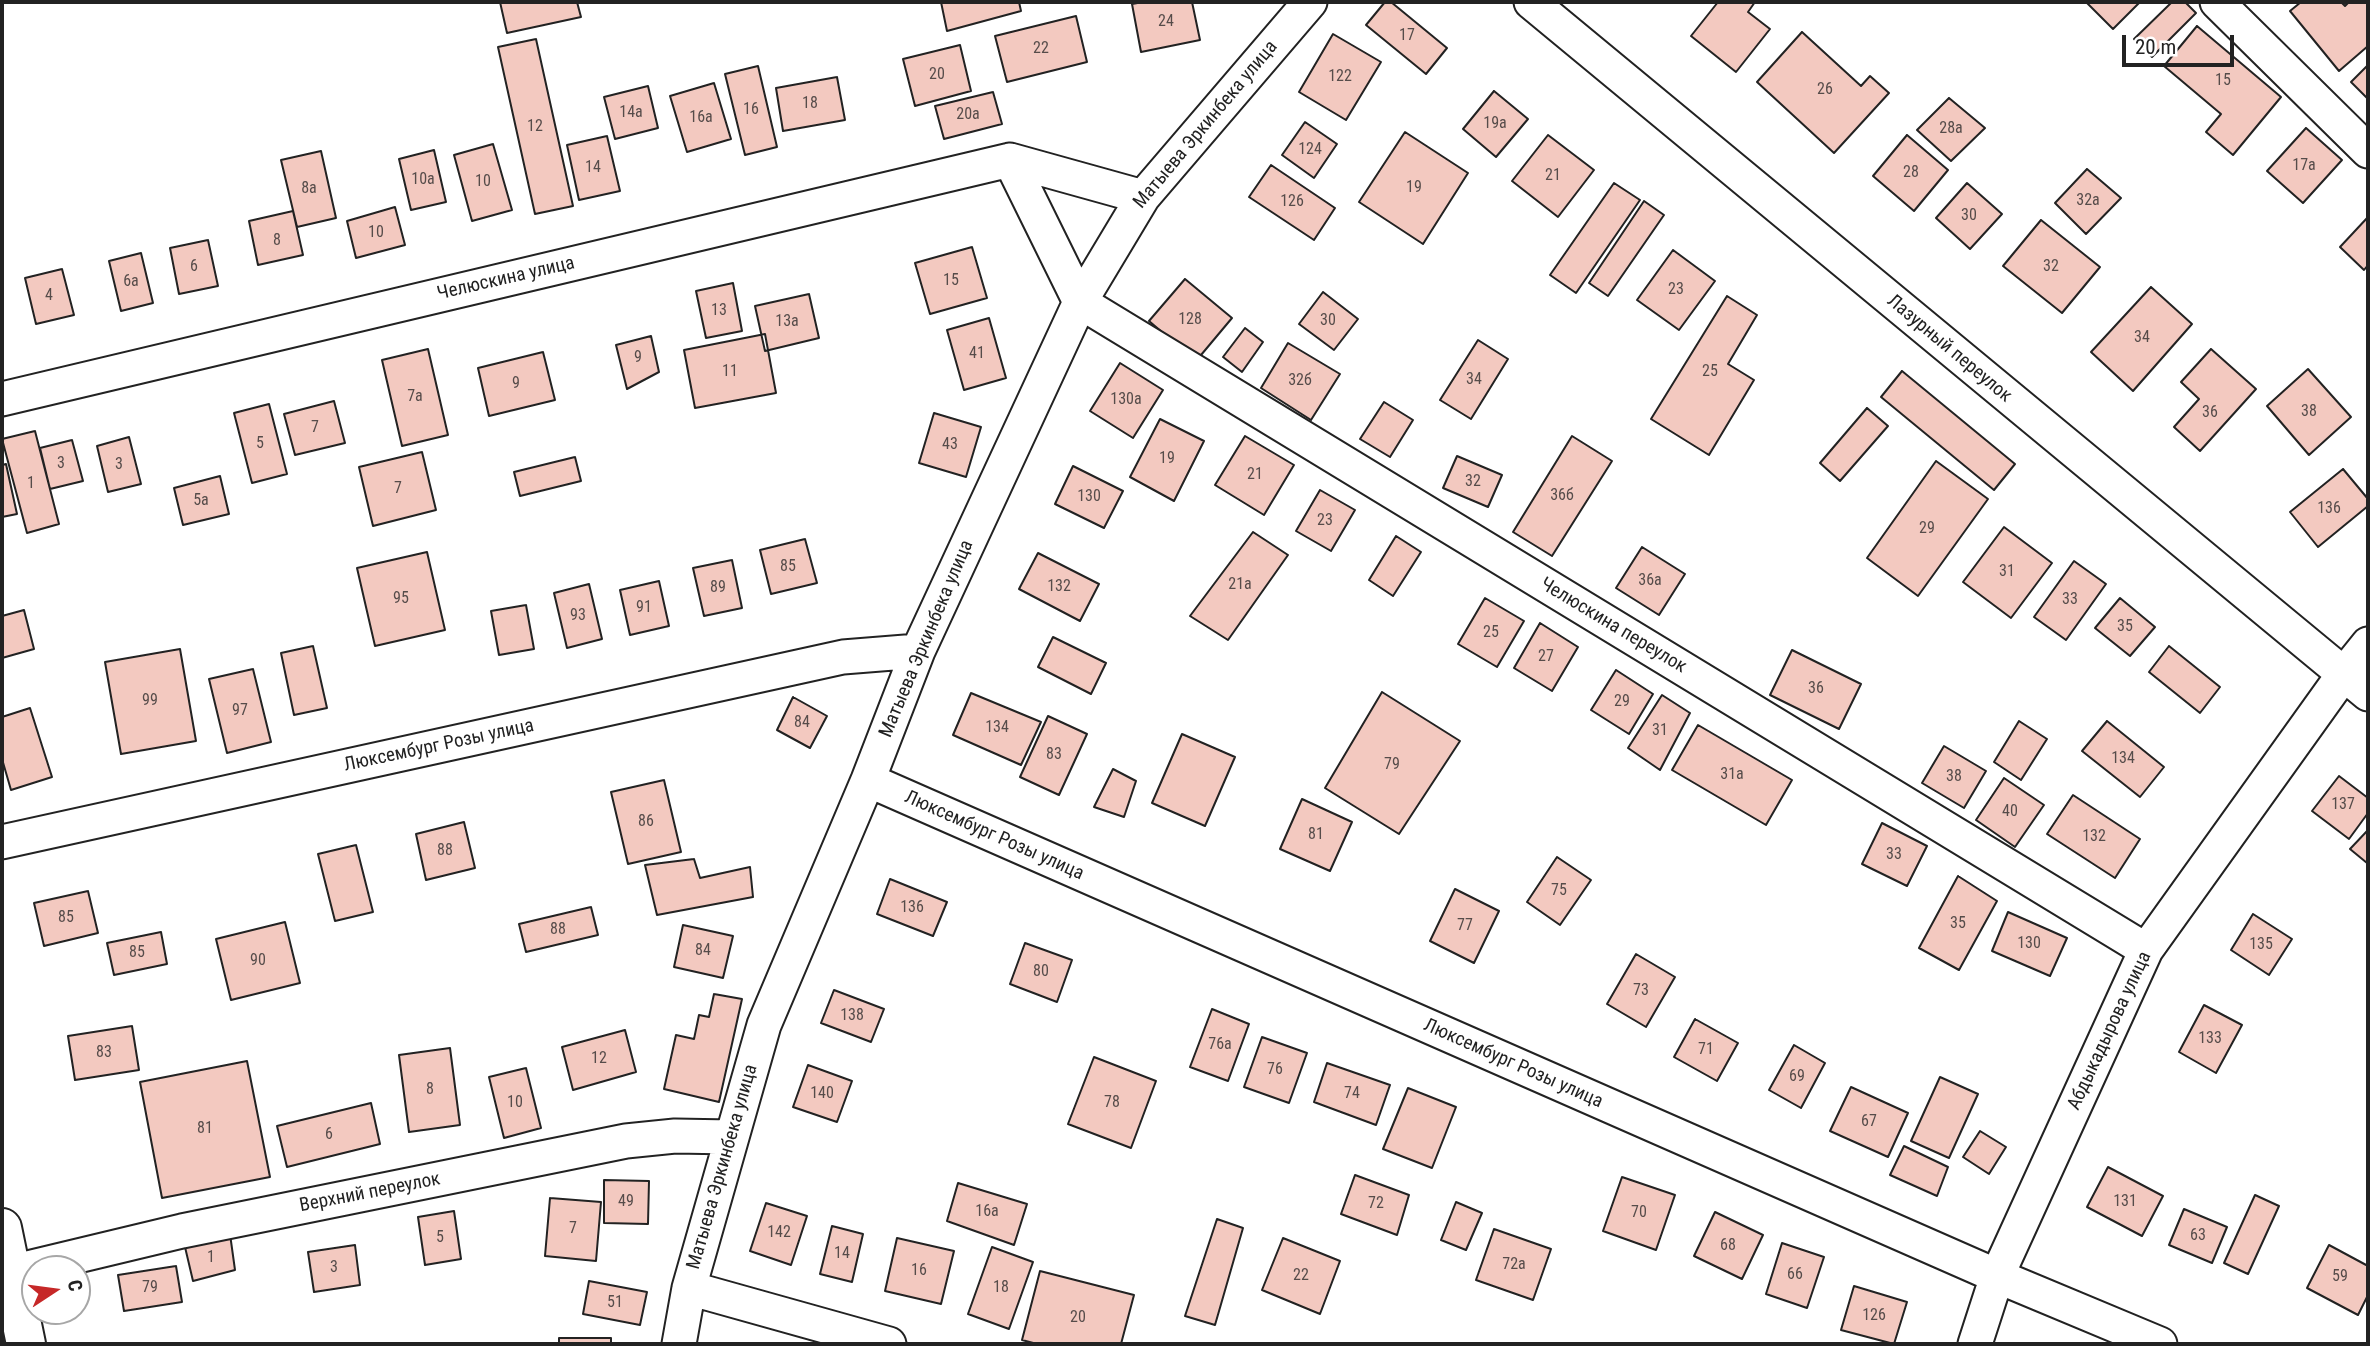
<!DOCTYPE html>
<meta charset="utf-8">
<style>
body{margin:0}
#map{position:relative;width:2370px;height:1346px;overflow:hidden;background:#fff;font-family:"Roboto Condensed",sans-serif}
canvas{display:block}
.frame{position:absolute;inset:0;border:4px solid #222;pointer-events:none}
.north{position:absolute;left:21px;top:1255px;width:70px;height:70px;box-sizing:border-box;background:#fff;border:2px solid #a7a7a7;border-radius:50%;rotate:77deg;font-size:19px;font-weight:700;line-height:28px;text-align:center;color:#222}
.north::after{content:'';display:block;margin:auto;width:24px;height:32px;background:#c62828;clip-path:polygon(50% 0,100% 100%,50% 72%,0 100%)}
.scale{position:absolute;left:2122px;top:35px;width:112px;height:32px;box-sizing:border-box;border:4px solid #222;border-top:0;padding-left:9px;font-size:21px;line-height:24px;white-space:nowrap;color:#222;-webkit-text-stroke:5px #fff;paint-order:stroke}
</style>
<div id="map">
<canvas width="2370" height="1346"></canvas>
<div class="frame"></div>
<div class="north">С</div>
<div class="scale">20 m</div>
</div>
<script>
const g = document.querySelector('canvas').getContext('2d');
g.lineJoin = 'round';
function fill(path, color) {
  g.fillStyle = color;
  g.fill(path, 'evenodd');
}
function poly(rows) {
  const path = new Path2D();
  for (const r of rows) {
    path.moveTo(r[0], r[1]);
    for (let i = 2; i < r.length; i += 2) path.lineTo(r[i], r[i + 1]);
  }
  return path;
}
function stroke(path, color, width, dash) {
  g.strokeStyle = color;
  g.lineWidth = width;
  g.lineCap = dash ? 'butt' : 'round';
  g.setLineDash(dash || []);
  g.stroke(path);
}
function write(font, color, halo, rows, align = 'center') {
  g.font = font + ' "Roboto Condensed",sans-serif';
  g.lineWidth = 5;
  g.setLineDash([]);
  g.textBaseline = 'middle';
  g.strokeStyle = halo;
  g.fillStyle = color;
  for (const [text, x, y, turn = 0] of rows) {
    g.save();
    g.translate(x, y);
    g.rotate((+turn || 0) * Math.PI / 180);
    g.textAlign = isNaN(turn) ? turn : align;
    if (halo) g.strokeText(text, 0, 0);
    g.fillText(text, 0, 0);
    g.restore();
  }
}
const building = poly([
 [500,2,577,2,581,17,507,33,500,2],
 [941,2,1019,2,1021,11,947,31,941,2],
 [1143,2,1192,2,1200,40,1141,52,1132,4,1143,2],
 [1385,2,1391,2,1447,48,1426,74,1366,25,1385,2],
 [1718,2,1755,2,1748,12,1770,29,1736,72,1691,36,1718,2],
 [2086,2,2140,2,2113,29,2086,2],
 [2172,2,2185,2,2196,13,2152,57,2134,39,2172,2],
 [2301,2,2341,2,2345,6,2349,2,2368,2,2368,46,2339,71,2290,11,2301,2],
 [1076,16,1087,62,1007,82,995,36,1076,16],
 [2197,26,2281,97,2233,155,2206,132,2221,114,2164,66,2197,26],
 [1802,32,1861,86,1870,76,1889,93,1834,153,1757,82,1802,32],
 [1333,34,1381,62,1346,120,1299,92,1333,34],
 [536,39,573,206,535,214,498,47,536,39],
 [960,45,971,91,915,106,903,59,960,45],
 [2368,65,2368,99,2351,82,2368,65],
 [758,66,777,147,745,155,725,74,758,66],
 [837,77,845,120,783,131,776,88,837,77],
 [714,83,731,139,687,152,670,96,714,83],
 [648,86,658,128,615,139,604,97,648,86],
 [1494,91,1528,119,1496,157,1463,129,1494,91],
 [993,92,1002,124,944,139,935,106,993,92],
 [1949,98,1985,128,1951,161,1917,130,1949,98],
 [1305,122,1337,144,1314,178,1282,155,1305,122],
 [2306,128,2342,160,2303,203,2267,171,2306,128],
 [1405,132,1468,173,1423,244,1359,202,1405,132],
 [1548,135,1594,170,1558,217,1512,181,1548,135],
 [1907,135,1948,170,1914,211,1873,176,1907,135],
 [607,136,620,191,579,200,567,145,607,136],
 [493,144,512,210,472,221,454,155,493,144],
 [434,150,446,202,411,210,399,159,434,150],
 [321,151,336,218,297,227,281,160,321,151],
 [1271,165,1335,208,1314,240,1249,197,1271,165],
 [2087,169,2121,198,2086,234,2055,203,2087,169],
 [1614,183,1640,200,1576,293,1550,275,1614,183],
 [1967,183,2002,214,1970,249,1936,218,1967,183],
 [1644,201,1664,215,1608,296,1589,283,1644,201],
 [395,207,405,245,356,258,347,221,395,207],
 [293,211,303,255,258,265,249,221,293,211],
 [2368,217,2368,265,2364,270,2340,247,2368,217],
 [2041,220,2100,267,2062,313,2003,266,2041,220],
 [208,240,218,286,179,294,170,248,208,240],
 [972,247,987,298,930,314,915,263,972,247],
 [1673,250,1715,281,1679,330,1637,300,1673,250],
 [141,253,153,303,121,311,109,261,141,253],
 [62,269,74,315,36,324,25,278,62,269],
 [1185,279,1232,318,1196,361,1149,321,1185,279],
 [733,283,742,331,706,338,696,291,733,283],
 [2151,287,2192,324,2133,391,2091,352,2151,287],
 [1323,292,1358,319,1334,350,1299,324,1323,292],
 [809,294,819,338,765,351,755,306,809,294],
 [1727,296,1757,315,1728,364,1754,380,1709,455,1651,419,1727,296],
 [989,318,1006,378,964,390,947,330,989,318],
 [1245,328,1263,342,1242,372,1223,357,1245,328],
 [765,334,776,393,695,408,684,350,765,334],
 [651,336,659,372,627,389,616,345,651,336],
 [1478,340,1508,359,1471,419,1440,400,1478,340],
 [1288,343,1340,374,1311,420,1261,388,1288,343],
 [428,349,448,435,402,446,382,360,428,349],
 [2211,349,2256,389,2200,451,2174,427,2199,399,2181,382,2211,349],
 [543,352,555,400,489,416,478,368,543,352],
 [1120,363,1163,390,1133,438,1090,411,1120,363],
 [2308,369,2351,417,2309,455,2267,406,2308,369],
 [1902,371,2015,464,1994,490,1881,397,1902,371],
 [334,401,345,443,295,455,284,414,334,401],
 [1384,402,1413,420,1390,457,1360,439,1384,402],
 [269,404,287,474,252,483,234,413,269,404],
 [1867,408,1888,426,1840,481,1820,463,1867,408],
 [934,413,981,427,966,477,919,463,934,413],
 [1160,419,1204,441,1174,501,1130,477,1160,419],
 [35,431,59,524,27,533,2,439,35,431],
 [1245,436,1294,465,1264,515,1215,485,1245,436],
 [1572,436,1612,461,1552,556,1513,532,1572,436],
 [129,437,141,484,108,492,97,446,129,437],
 [72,440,83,481,50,489,40,448,72,440],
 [422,452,436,510,373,526,359,467,422,452],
 [1457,456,1502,475,1488,507,1443,488,1457,456],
 [575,457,581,481,520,496,514,472,575,457],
 [1936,461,1988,499,1918,596,1867,558,1936,461],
 [6,464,17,514,2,517,2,465,6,464],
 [1073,466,1123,491,1104,528,1055,504,1073,466],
 [2343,469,2368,499,2368,506,2318,547,2290,512,2343,469],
 [220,476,229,514,183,525,174,488,220,476],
 [1320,490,1355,510,1331,551,1296,531,1320,490],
 [2004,527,2052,563,2011,618,1963,582,2004,527],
 [1253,532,1288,555,1228,640,1190,616,1253,532],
 [1396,536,1421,552,1393,596,1369,580,1396,536],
 [805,539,817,583,771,594,760,550,805,539],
 [1642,547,1685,574,1659,615,1616,588,1642,547],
 [427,552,445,630,375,646,357,568,427,552],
 [1038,553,1099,584,1080,621,1019,589,1038,553],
 [732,560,742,608,704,616,693,568,732,560],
 [2074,561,2106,584,2066,640,2034,617,2074,561],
 [659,581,669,626,630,635,620,590,659,581],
 [589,584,602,639,567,648,554,593,589,584],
 [1485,598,1524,621,1497,667,1458,644,1485,598],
 [2120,598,2155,627,2130,656,2095,628,2120,598],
 [526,605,534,649,499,655,491,611,526,605],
 [24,610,34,649,2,658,2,616,24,610],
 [1540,623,1578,647,1552,691,1514,668,1540,623],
 [1053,637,1106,663,1091,694,1038,667,1053,637],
 [313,646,327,708,294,715,281,653,313,646],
 [2169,646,2220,687,2200,713,2149,672,2169,646],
 [180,649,196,741,121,754,105,662,180,649],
 [1792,650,1861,684,1839,729,1770,695,1792,650],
 [253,669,271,742,227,753,209,679,253,669],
 [1616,670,1653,694,1629,734,1591,710,1616,670],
 [1382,692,1460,741,1399,834,1325,788,1382,692],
 [971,693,1041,722,1021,765,953,735,971,693],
 [1662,695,1690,713,1660,770,1628,748,1662,695],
 [793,697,827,716,810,748,777,730,793,697],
 [30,708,52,777,11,790,2,759,2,717,30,708],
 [1048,716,1087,734,1059,795,1020,777,1048,716],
 [2019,721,2047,739,2021,780,1994,762,2019,721],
 [2107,721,2164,767,2140,797,2082,751,2107,721],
 [1698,725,1792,780,1766,825,1672,770,1698,725],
 [1182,734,1235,757,1205,826,1152,803,1182,734],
 [1944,746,1986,771,1964,808,1922,783,1944,746],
 [1113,769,1136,781,1124,817,1094,807,1113,769],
 [2339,776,2368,798,2368,813,2349,839,2312,811,2339,776],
 [2004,778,2044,805,2015,847,1976,820,2004,778],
 [664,780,681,852,628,864,611,792,664,780],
 [2073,795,2140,839,2115,878,2047,834,2073,795],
 [1302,799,1352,822,1330,871,1280,849,1302,799],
 [464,822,475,868,426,880,416,834,464,822],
 [1882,823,1927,846,1907,886,1862,864,1882,823],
 [2368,830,2368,861,2367,863,2350,849,2368,830],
 [356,845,373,912,335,921,318,854,356,845],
 [1557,857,1591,880,1560,925,1527,902,1557,857],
 [694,859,700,878,750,867,753,897,657,915,645,865,694,859],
 [1958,876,1997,901,1959,970,1919,948,1958,876],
 [890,879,947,902,933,936,877,914,890,879],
 [1455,889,1499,911,1474,963,1430,941,1455,889],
 [88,891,98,933,44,946,34,903,88,891],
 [591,907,598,935,526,952,519,924,591,907],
 [2008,912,2067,938,2050,976,1992,951,2008,912],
 [2253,914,2292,939,2269,975,2231,950,2253,914],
 [285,922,300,983,231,1000,216,939,285,922],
 [683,925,733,936,723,978,674,967,683,925],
 [161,932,167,964,114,975,107,943,161,932],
 [1025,943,1072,960,1057,1002,1010,984,1025,943],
 [1636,954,1675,977,1646,1027,1607,1004,1636,954],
 [834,990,884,1009,871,1042,821,1023,834,990],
 [714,994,742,999,719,1102,664,1089,676,1035,694,1039,699,1015,709,1017,714,994],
 [2204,1005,2242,1025,2216,1073,2179,1052,2204,1005],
 [1212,1009,1249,1024,1228,1081,1190,1067,1212,1009],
 [1695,1019,1738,1043,1717,1081,1674,1057,1695,1019],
 [132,1026,139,1070,75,1080,68,1036,132,1026],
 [625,1030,636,1072,573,1090,562,1047,625,1030],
 [1262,1037,1307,1053,1289,1103,1244,1087,1262,1037],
 [1794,1045,1825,1063,1801,1108,1769,1090,1794,1045],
 [450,1048,460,1125,409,1132,399,1055,450,1048],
 [1094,1057,1156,1081,1131,1148,1068,1124,1094,1057],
 [247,1061,270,1177,162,1198,140,1082,247,1061],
 [1327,1063,1390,1085,1376,1125,1314,1102,1327,1063],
 [808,1065,852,1081,837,1122,793,1107,808,1065],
 [526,1068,541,1128,504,1138,489,1077,526,1068],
 [1940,1077,1978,1094,1949,1158,1911,1141,1940,1077],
 [1851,1087,1908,1113,1888,1157,1830,1131,1851,1087],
 [1408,1088,1456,1107,1432,1168,1383,1149,1408,1088],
 [371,1103,380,1144,287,1167,277,1126,371,1103],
 [1980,1131,2006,1147,1989,1174,1963,1157,1980,1131],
 [1904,1146,1948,1167,1937,1196,1890,1175,1904,1146],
 [2108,1167,2163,1196,2142,1236,2087,1207,2108,1167],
 [1355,1175,1409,1195,1397,1235,1341,1214,1355,1175],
 [1622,1177,1675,1195,1656,1250,1603,1231,1622,1177],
 [604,1180,649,1181,648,1224,604,1223,604,1180],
 [958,1183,1027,1204,1014,1245,947,1221,958,1183],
 [2255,1195,2279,1206,2248,1274,2224,1263,2255,1195],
 [550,1198,601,1202,596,1261,545,1256,550,1198],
 [1456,1202,1482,1213,1466,1250,1441,1240,1456,1202],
 [766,1203,807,1216,791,1265,750,1251,766,1203],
 [2184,1209,2227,1227,2212,1263,2169,1245,2184,1209],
 [454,1211,461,1259,425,1265,418,1217,454,1211],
 [1715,1212,1763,1235,1742,1279,1694,1256,1715,1212],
 [1217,1219,1243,1228,1215,1325,1185,1316,1217,1219],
 [832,1226,863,1234,852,1282,820,1274,832,1226],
 [1494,1229,1551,1249,1533,1300,1476,1280,1494,1229],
 [230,1234,235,1270,193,1281,185,1247,230,1234],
 [897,1238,954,1251,941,1304,885,1291,897,1238],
 [1283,1238,1340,1261,1320,1314,1262,1290,1283,1238],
 [1782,1243,1824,1257,1807,1308,1766,1294,1782,1243],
 [355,1245,360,1285,314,1292,308,1252,355,1245],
 [2329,1245,2368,1266,2368,1295,2358,1315,2307,1288,2329,1245],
 [992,1247,1033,1262,1009,1329,968,1314,992,1247],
 [176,1266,182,1302,124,1311,118,1275,176,1266],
 [1040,1271,1134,1295,1121,1344,1037,1344,1022,1340,1040,1271],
 [589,1281,647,1292,640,1325,583,1314,589,1281],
 [1854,1286,1907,1302,1894,1344,1841,1330,1854,1286],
 [559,1338,611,1338,611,1344,559,1344,559,1338]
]);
fill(building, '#f3c9c0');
stroke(building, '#222', 2);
const minor = poly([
 [1531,2,2368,694],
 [2217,2,2368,151],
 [1010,160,1080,302,2146,950],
 [2,399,1010,160,1143,197],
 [868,780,1997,1276,2160,1344],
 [2,842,843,657,918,651],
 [11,1272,182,1231,626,1141,675,1136,732,1137],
 [689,1288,889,1344],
 [679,1344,689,1288,764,1025,868,780,918,651,1080,302,1143,197,1310,2],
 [1975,1344,1997,1276,2146,950,2343,675,2368,644]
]);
const secondary = poly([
 [2,1228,26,1344]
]);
stroke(minor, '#222', 37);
stroke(secondary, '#222', 42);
stroke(minor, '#fff', 33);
stroke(secondary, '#fff', 38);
write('16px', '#564c4a', null, [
 ["24",1166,22],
 ["17",1407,36],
 ["22",1041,49],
 ["20",937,75],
 ["122",1340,77],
 ["15",2223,81],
 ["26",1825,90],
 ["18",810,104],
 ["16",751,110],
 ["14a",631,113],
 ["20a",968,115],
 ["16a",701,118],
 ["19a",1495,124],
 ["12",535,127],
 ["28a",1951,129],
 ["124",1310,150],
 ["17a",2304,166],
 ["14",593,168],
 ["28",1911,173],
 ["21",1553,176],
 ["10a",423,180],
 ["10",483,182],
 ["19",1414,188],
 ["8a",309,189],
 ["32a",2088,201],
 ["126",1292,202],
 ["30",1969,216],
 ["10",376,233],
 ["8",277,241],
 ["6",194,267],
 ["32",2051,267],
 ["15",951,281],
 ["6a",131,282],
 ["23",1676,290],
 ["4",49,296],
 ["13",719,311],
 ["128",1190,320],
 ["30",1328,321],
 ["13a",787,322],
 ["34",2142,338],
 ["41",977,354],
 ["9",638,358],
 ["11",730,372],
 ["25",1710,372],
 ["34",1474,380],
 ["32б",1300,381],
 ["9",516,384],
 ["7a",415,397],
 ["130a",1126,400],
 ["38",2309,412],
 ["36",2210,413],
 ["7",315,428],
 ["5",260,444],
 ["43",950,445],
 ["19",1167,459],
 ["3",61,464],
 ["3",119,465],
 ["21",1255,475],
 ["32",1473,482],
 ["1",31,484],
 ["7",398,489],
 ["36б",1562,496],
 ["130",1089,497],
 ["5a",201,501],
 ["136",2329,509],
 ["23",1325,521],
 ["29",1927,529],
 ["85",788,567],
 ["31",2007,572],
 ["36а",1650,581],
 ["21a",1240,585],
 ["132",1059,587],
 ["89",718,588],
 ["95",401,599],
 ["33",2070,600],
 ["91",644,608],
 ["93",578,616],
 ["35",2125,627],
 ["25",1491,633],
 ["27",1546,657],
 ["36",1816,689],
 ["99",150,701],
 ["29",1622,702],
 ["97",240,711],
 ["84",802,723],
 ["134",997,728],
 ["31",1660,731],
 ["83",1054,755],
 ["134",2123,759],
 ["79",1392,765],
 ["31a",1732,775],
 ["38",1954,777],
 ["137",2343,805],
 ["40",2010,812],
 ["86",646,822],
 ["81",1316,835],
 ["132",2094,837],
 ["88",445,851],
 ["33",1894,855],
 ["75",1559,891],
 ["136",912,908],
 ["85",66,918],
 ["35",1958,924],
 ["77",1465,926],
 ["88",558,930],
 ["130",2029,944],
 ["135",2261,945],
 ["84",703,951],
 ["85",137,953],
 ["90",258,961],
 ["80",1041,972],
 ["73",1641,991],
 ["138",852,1016],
 ["133",2210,1039],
 ["76a",1220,1045],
 ["71",1706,1050],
 ["83",104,1053],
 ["12",599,1059],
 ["76",1275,1070],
 ["69",1797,1077],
 ["8",430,1090],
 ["140",822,1094],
 ["74",1352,1094],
 ["10",515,1103],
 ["78",1112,1103],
 ["67",1869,1122],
 ["81",205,1129],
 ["6",329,1135],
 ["49",626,1202],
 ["131",2125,1202],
 ["72",1376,1204],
 ["16a",987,1212],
 ["70",1639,1213],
 ["7",573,1229],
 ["142",779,1233],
 ["63",2198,1236],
 ["5",440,1238],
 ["68",1728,1246],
 ["14",842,1254],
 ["1",211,1258],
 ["72a",1514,1265],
 ["3",334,1268],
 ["16",919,1271],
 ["66",1795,1275],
 ["22",1301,1276],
 ["59",2340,1277],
 ["79",150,1288],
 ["18",1001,1288],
 ["51",615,1303],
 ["126",1874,1316],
 ["20",1078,1318]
]);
write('19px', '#222', '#fff', [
 ["Матыева Эркинбека улица",1206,125,-50],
 ["Челюскина улица",506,279,-13],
 ["Лазурный переулок",1949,349,40],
 ["Челюскина переулок",1613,626,31],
 ["Матыева Эркинбека улица",927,639,-67],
 ["Люксембург Розы улица",439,746,-12],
 ["Люксембург Розы улица",994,836,24],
 ["Абдыкадырова улица",2110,1031,-65],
 ["Люксембург Розы улица",1513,1064,24],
 ["Матыева Эркинбека улица",723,1167,-74],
 ["Верхний переулок",370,1193,-11]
]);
</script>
